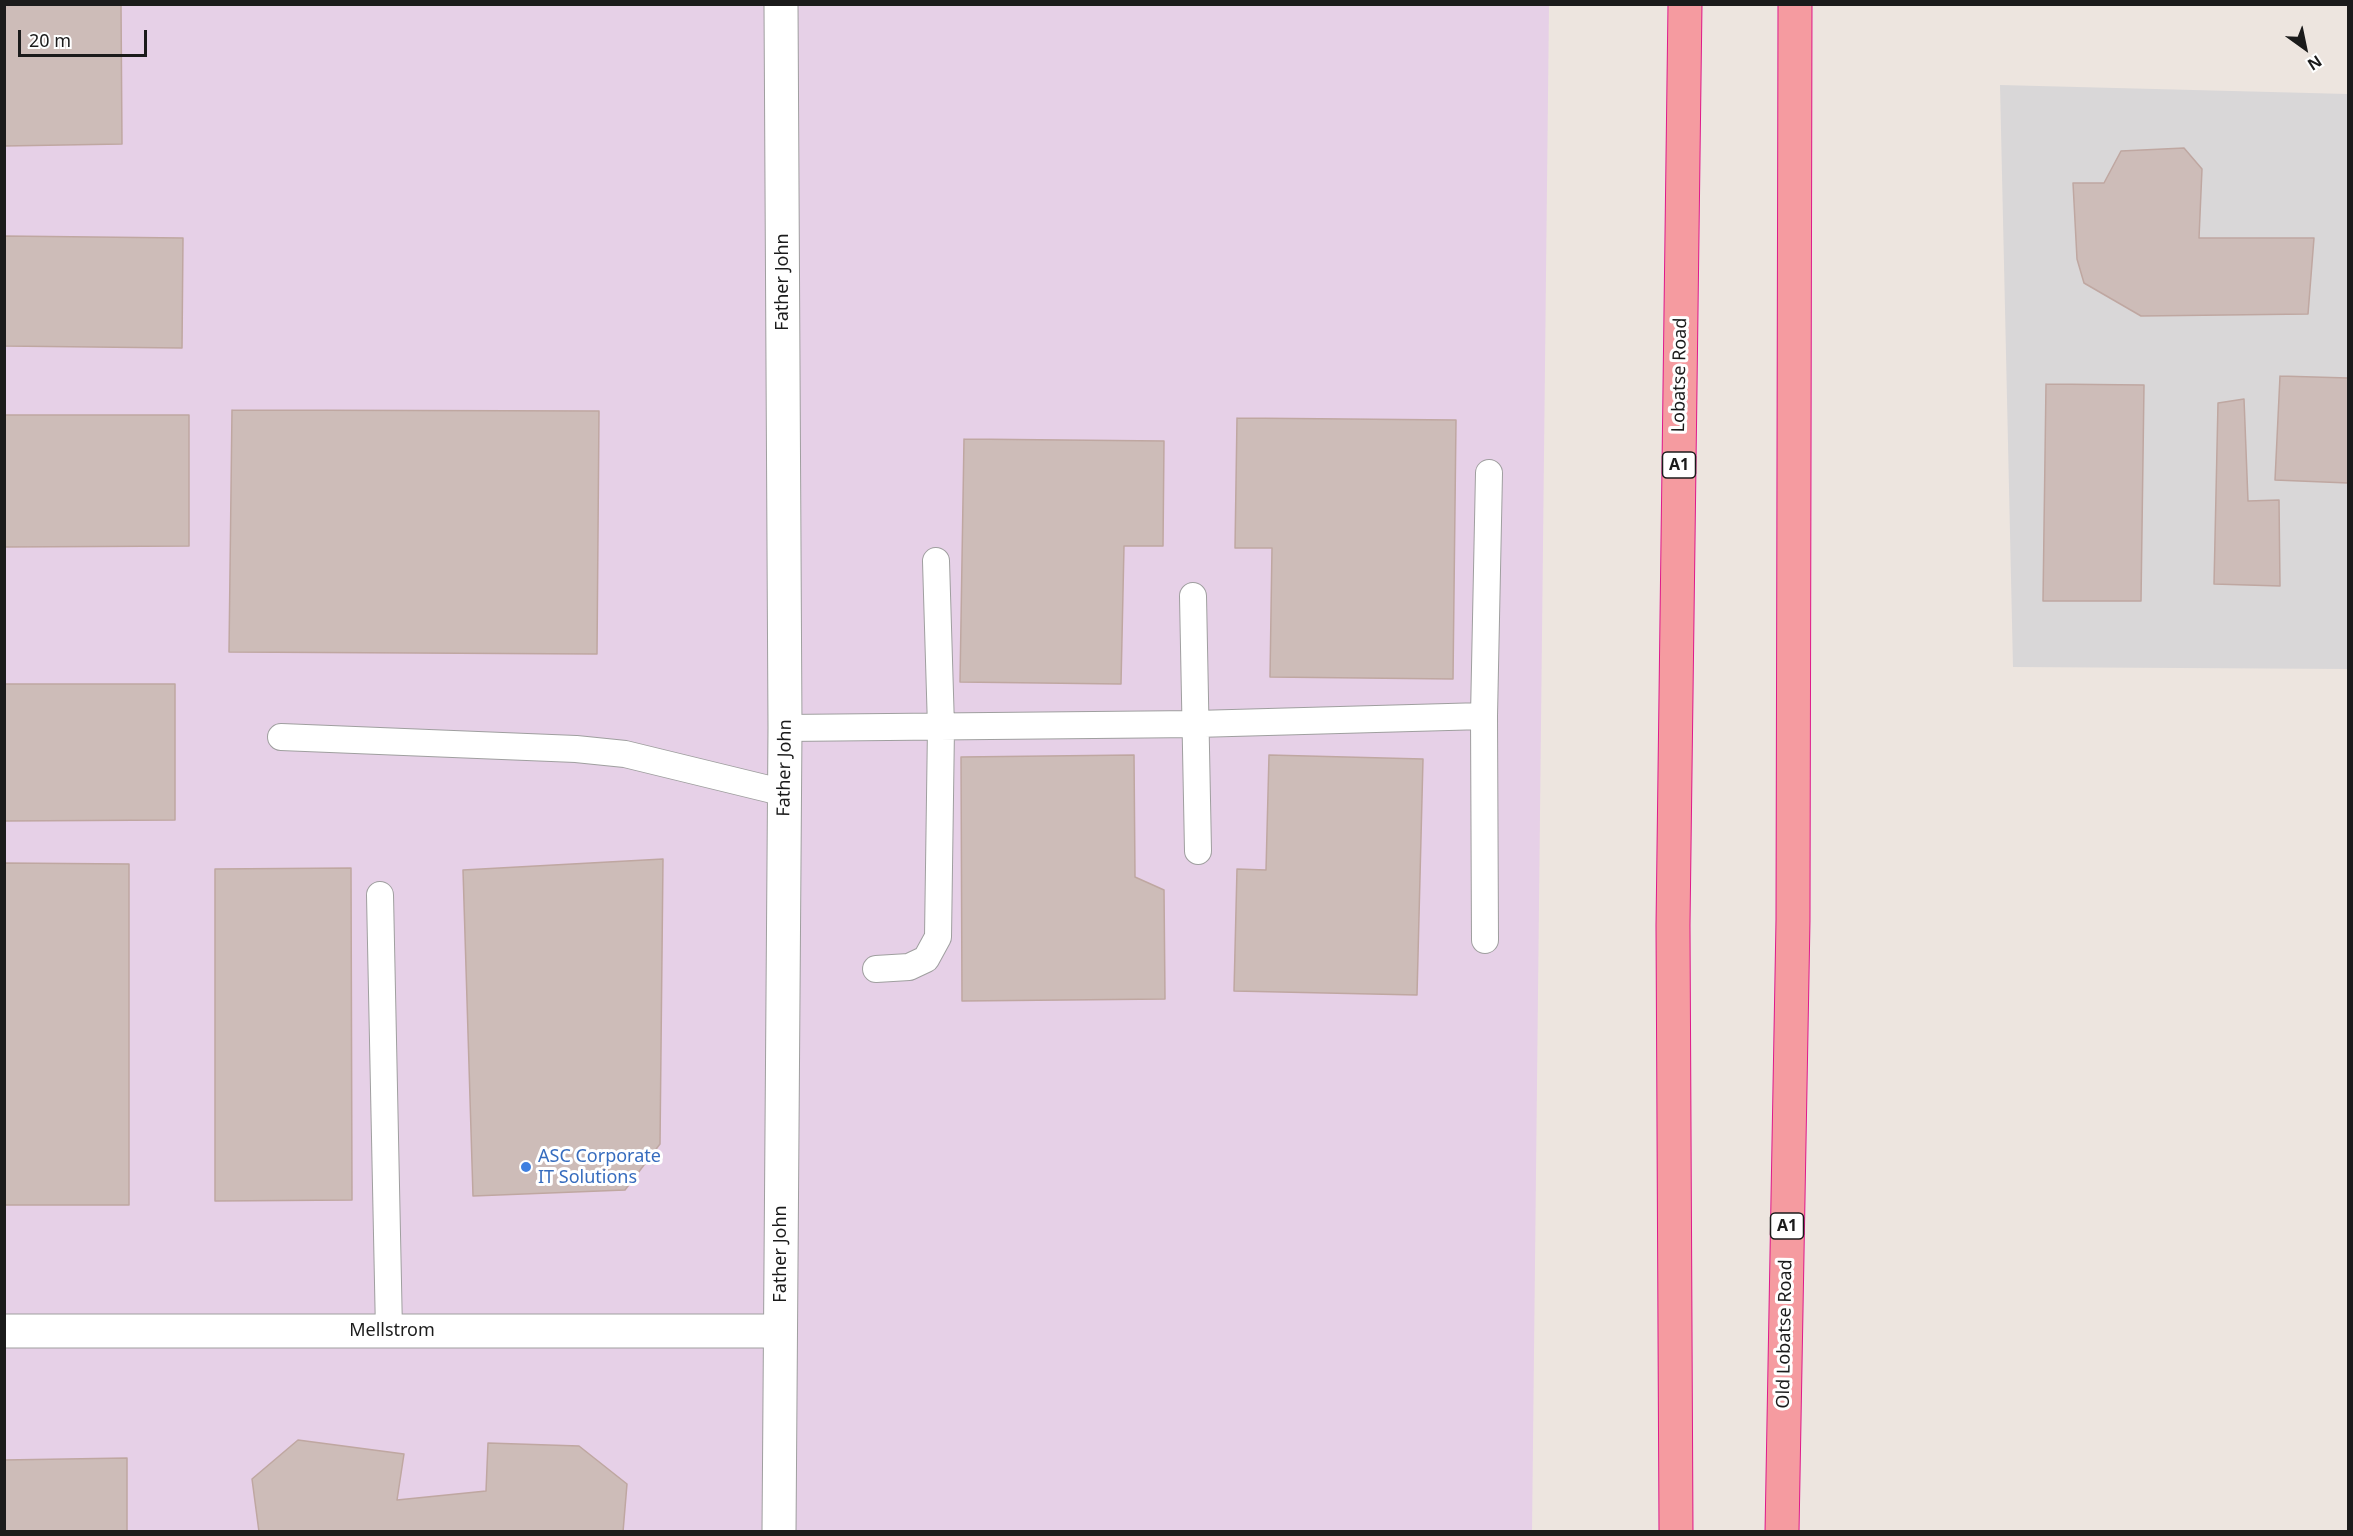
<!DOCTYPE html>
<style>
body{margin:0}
#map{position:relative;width:2353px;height:1536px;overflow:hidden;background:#ede5df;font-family:"Noto Sans",sans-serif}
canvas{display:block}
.frame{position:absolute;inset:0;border:6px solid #1b1b1b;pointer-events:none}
.north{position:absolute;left:2275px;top:18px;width:60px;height:60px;-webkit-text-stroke:4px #fff;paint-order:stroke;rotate:147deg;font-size:16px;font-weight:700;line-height:24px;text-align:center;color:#1b1b1b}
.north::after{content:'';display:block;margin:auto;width:21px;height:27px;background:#1b1b1b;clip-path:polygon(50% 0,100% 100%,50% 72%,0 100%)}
.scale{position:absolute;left:18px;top:30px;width:129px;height:27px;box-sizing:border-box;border:3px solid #1b1b1b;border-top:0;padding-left:8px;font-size:18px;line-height:21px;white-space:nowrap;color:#1b1b1b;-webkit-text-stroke:4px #fff;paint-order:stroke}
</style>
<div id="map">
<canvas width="2353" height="1536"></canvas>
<div class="frame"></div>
<div class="north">N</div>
<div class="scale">20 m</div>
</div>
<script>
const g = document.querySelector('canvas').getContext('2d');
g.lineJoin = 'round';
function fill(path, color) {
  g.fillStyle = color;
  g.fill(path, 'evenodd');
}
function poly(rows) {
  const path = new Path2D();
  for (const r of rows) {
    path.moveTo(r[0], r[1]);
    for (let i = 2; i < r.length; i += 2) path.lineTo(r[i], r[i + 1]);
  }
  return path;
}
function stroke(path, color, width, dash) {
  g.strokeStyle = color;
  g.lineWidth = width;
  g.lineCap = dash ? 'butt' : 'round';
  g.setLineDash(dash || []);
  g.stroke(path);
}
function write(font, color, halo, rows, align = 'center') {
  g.font = font + ' "Noto Sans",sans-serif';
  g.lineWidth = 6;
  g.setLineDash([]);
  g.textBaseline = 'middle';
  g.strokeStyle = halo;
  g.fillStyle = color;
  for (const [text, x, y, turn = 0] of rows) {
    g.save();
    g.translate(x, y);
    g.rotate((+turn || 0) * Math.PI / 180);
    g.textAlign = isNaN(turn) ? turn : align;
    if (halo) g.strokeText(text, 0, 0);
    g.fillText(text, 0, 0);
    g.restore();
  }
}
fill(poly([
 [2000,85,2348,94,2348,669,2013,667]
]), '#d9d7d8');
fill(poly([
 [5,5,1549,5,1532,1531,5,1532]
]), '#e6d0e7');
const building = poly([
 [4,4,121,4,122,144,4,146,4,4],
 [2184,148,2202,169,2199,238,2314,238,2308,314,2141,316,2084,283,2077,259,2073,183,2104,183,2121,151,2184,148],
 [4,236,183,238,182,348,4,346,4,236],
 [2280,376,2348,378,2348,483,2275,480,2280,376],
 [2046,384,2144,385,2141,601,2043,601,2046,384],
 [2244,399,2248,501,2279,500,2280,586,2214,584,2218,403,2244,399],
 [232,410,599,411,597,654,229,652,232,410],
 [4,415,189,415,189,546,4,547,4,415],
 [1237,418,1456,420,1453,679,1270,677,1272,548,1235,548,1237,418],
 [964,439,1164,441,1163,546,1124,546,1121,684,960,682,964,439],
 [4,684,175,684,175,820,4,821,4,684],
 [1134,755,1135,877,1164,890,1165,999,962,1001,961,757,1134,755],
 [1269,755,1423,759,1417,995,1234,991,1237,869,1266,870,1269,755],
 [663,859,660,1144,625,1190,473,1196,463,870,663,859],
 [4,863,129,864,129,1205,4,1205,4,863],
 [351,868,352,1200,215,1201,215,869,351,868],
 [298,1440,404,1454,397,1500,486,1491,488,1443,579,1446,627,1484,623,1532,259,1532,252,1479,298,1440],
 [127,1458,127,1532,4,1532,4,1460,127,1458]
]);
fill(building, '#cdbcb8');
stroke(building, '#bfa7a1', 1.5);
const service = poly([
 [1193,596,1198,851],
 [785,728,1196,724,1484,716],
 [281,737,576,749,625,754,785,793],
 [380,895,389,1331],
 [1485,940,1484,716,1489,473],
 [876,969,909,967,926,959,938,937,941,727,936,561]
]);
const minor = poly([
 [4,1331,780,1331],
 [779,1532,785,728,781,4]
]);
const trunk = poly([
 [1676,1532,1673,925,1685,4],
 [1782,1532,1793,920,1795,4]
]);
stroke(service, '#9f9f9f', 28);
stroke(minor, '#9f9f9f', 35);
stroke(trunk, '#de198b', 35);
stroke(service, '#fff', 26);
stroke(minor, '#fff', 33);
stroke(trunk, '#f59ba0', 33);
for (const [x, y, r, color] of [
 [526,1167,6,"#3f7fe0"]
]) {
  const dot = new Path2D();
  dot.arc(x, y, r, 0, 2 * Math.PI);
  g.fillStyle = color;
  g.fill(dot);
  stroke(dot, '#fff', 2);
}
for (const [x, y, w] of [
 [1679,465,33],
 [1787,1226,33]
]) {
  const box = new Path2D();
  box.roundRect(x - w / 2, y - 13, w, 26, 4.5);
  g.fillStyle = '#fff';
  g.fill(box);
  stroke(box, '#1b1b1b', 1.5);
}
write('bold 16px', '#1b1b1b', null, [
 ["A1",1679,465],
 ["A1",1787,1226]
]);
write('18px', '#1b1b1b', '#fff', [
 ["Father John",783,282,-90],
 ["Lobatse Road",1680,375,-89],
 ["Father John",785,768,-89],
 ["Father John",781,1254,-90],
 ["Mellstrom",392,1331],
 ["Old Lobatse Road",1785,1334,-89]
]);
write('18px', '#366cbe', '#fff', [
 ["ASC Corporate",538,1157],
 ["IT Solutions",538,1178]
], 'left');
</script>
